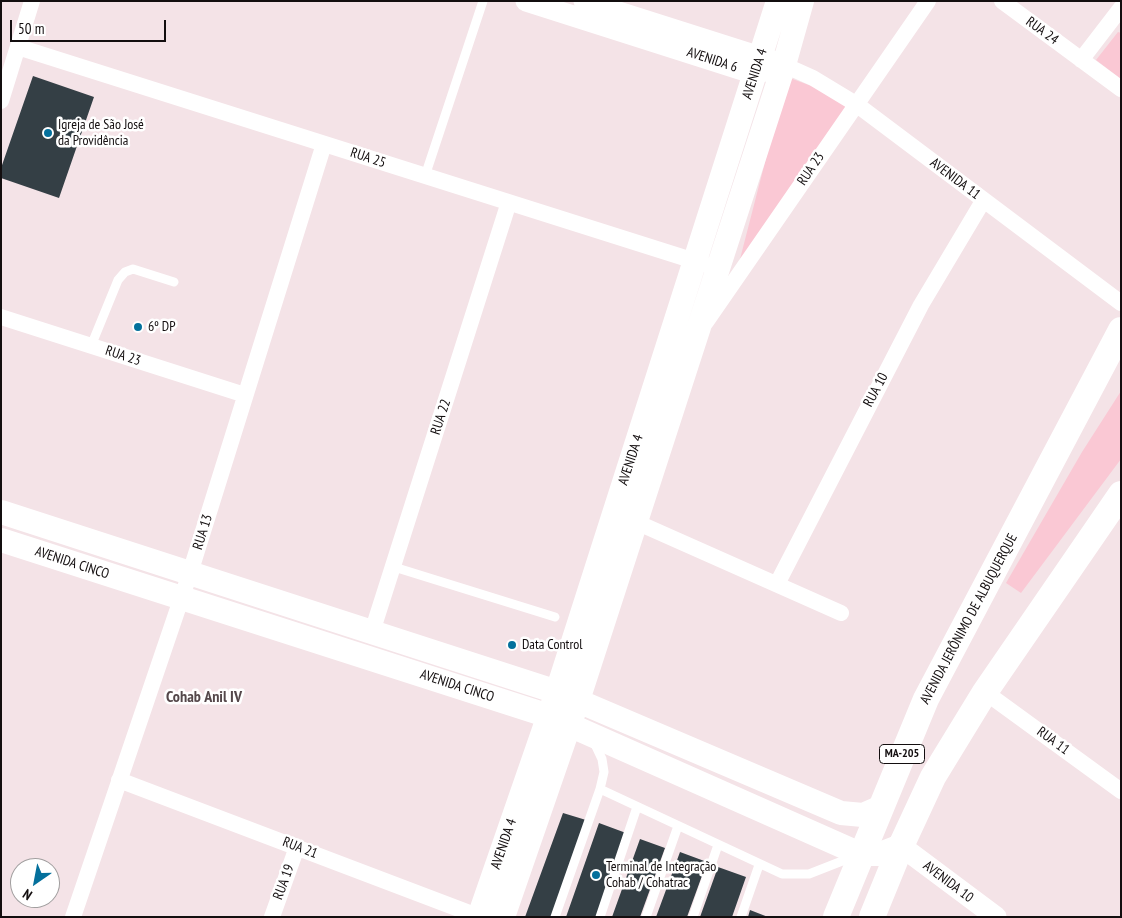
<!DOCTYPE html>
<meta charset="utf-8">
<style>
body{margin:0}
#map{position:relative;width:1122px;height:918px;overflow:hidden;background:#f4e3e7;font-family:"PT Sans Narrow",sans-serif}
canvas{display:block}
.frame{position:absolute;inset:0;border:2px solid #130e0f;pointer-events:none}
.north{position:absolute;left:10px;top:858px;width:50px;height:50px;box-sizing:border-box;background:#fff;border:1px solid #a19f9f;border-radius:50%;rotate:213deg;font-size:14px;font-weight:700;line-height:20px;text-align:center;color:#130e0f}
.north::after{content:'';display:block;margin:auto;width:18px;height:22px;background:#04709c;clip-path:polygon(50% 0,100% 100%,50% 72%,0 100%)}
.scale{position:absolute;left:10px;top:20px;width:156px;height:22px;box-sizing:border-box;border:2px solid #130e0f;border-top:0;padding-left:6px;font-size:15px;line-height:18px;white-space:nowrap;color:#130e0f;-webkit-text-stroke:4px #fff;paint-order:stroke}
</style>
<div id="map">
<canvas width="1122" height="918"></canvas>
<div class="frame"></div>
<div class="north">N</div>
<div class="scale">50 m</div>
</div>
<script>
const g = document.querySelector('canvas').getContext('2d');
g.lineJoin = 'round';
function fill(path, color) {
  g.fillStyle = color;
  g.fill(path, 'evenodd');
}
function poly(rows) {
  const path = new Path2D();
  for (const r of rows) {
    path.moveTo(r[0], r[1]);
    for (let i = 2; i < r.length; i += 2) path.lineTo(r[i], r[i + 1]);
  }
  return path;
}
function stroke(path, color, width, dash) {
  g.strokeStyle = color;
  g.lineWidth = width;
  g.lineCap = dash ? 'butt' : 'round';
  g.setLineDash(dash || []);
  g.stroke(path);
}
function write(font, color, halo, rows, align = 'center') {
  g.font = font + ' "PT Sans Narrow",sans-serif';
  g.lineWidth = 5;
  g.setLineDash([]);
  g.textBaseline = 'middle';
  g.strokeStyle = halo;
  g.fillStyle = color;
  for (const [text, x, y, turn = 0] of rows) {
    g.save();
    g.translate(x, y);
    g.rotate((+turn || 0) * Math.PI / 180);
    g.textAlign = isNaN(turn) ? turn : align;
    if (halo) g.strokeText(text, 0, 0);
    g.fillText(text, 0, 0);
    g.restore();
  }
}
fill(poly([
 [1118,32,1121,33,1121,79,1096,60],
 [787,77,817,88,848,106,732,290],
 [1121,391,1121,459,1021,593,1006,583,1082,452]
]), '#fac8d4');
fill(poly([
 [33,76,94,97,59,198,1,178,1,168],
 [563,813,586,820,552,917,525,917],
 [599,823,626,833,596,917,566,917],
 [640,839,665,848,640,917,612,917],
 [680,852,707,862,687,917,656,917],
 [718,867,746,877,732,917,700,917],
 [750,910,768,917,748,917]
]), '#343f45');
stroke(poly([
 [425,176,483,1],
 [91,346,118,280,125,272,133,269,174,282],
 [394,567,555,617],
 [600,789,782,874,809,874,855,856],
 [555,917,600,789,604,772,602,759,593,740],
 [600,917,637,807],
 [646,917,678,826],
 [693,917,718,845],
 [741,917,759,865]
]), '#fff', 9);
stroke(poly([
 [1002,1,1121,89],
 [18,47,704,264],
 [1081,60,1121,8],
 [784,65,813,78,856,104,1121,303],
 [1,101,32,1],
 [1,317,245,395],
 [706,322,928,1],
 [636,522,841,613],
 [777,584,921,305,983,201],
 [372,632,509,202],
 [985,692,1121,791],
 [119,780,480,917],
 [73,917,190,573,324,144],
 [272,917,297,847]
]), '#fff', 16);
stroke(poly([
 [526,1,755,74,784,65],
 [584,1,776,62],
 [901,846,996,917]
]), '#fff', 21);
stroke(poly([
 [1,512,557,692,841,813,863,815,879,808],
 [1,540,549,716,860,854,880,854,901,846],
 [479,917,557,692,778,1],
 [503,917,578,700,784,65,802,1]
]), '#fff', 24);
stroke(poly([
 [836,917,926,699,1121,330],
 [872,917,901,846,933,777,985,692,1121,494]
]), '#fff', 26);
for (const [x, y, r, color] of [
 [48,133,5,"#04709c"],
 [138,327,5,"#04709c"],
 [512,645,5,"#04709c"],
 [596,875,5,"#04709c"]
]) {
  const dot = new Path2D();
  dot.arc(x, y, r, 0, 2 * Math.PI);
  g.fillStyle = color;
  g.fill(dot);
  stroke(dot, '#fff', 2);
}
for (const [x, y, w] of [
 [902,754,45]
]) {
  const box = new Path2D();
  box.roundRect(x - w / 2, y - 9.5, w, 19, 4);
  g.fillStyle = '#fff';
  g.fill(box);
  stroke(box, '#130e0f', 1);
}
write('bold 12px', '#130e0f', null, [
 ["MA-205",902,754]
]);
write('14px', '#130e0f', '#fff', [
 ["RUA 24",1042,31,36],
 ["AVENIDA 6",712,60,18],
 ["AVENIDA 4",755,74,-72],
 ["RUA 25",368,158,18],
 ["RUA 23",811,169,-56],
 ["AVENIDA 11",955,179,37],
 ["RUA 23",123,356,18],
 ["RUA 10",876,390,-62],
 ["RUA 22",441,417,-72],
 ["AVENIDA 4",631,460,-72],
 ["RUA 13",203,532,-73],
 ["AVENIDA CINCO",72,563,18],
 ["AVENIDA JERÔNIMO DE ALBUQUERQUE",969,619,-62],
 ["AVENIDA CINCO",457,686,18],
 ["RUA 11",1053,741,36],
 ["AVENIDA 4",504,844,-71],
 ["RUA 21",300,848,21],
 ["RUA 19",284,882,-70],
 ["AVENIDA 10",948,882,37]
]);
write('14px', '#130e0f', '#fff', [
 ["Igreja de São José",58,125],
 ["da Providência",58,141],
 ["6º DP",148,327],
 ["Data Control",522,645],
 ["Terminal de Integração",606,867],
 ["Cohab / Cohatrac",606,883]
], 'left');
write('bold 16px', '#54474a', '#fff', [
 ["Cohab Anil IV",204,697]
]);
</script>
